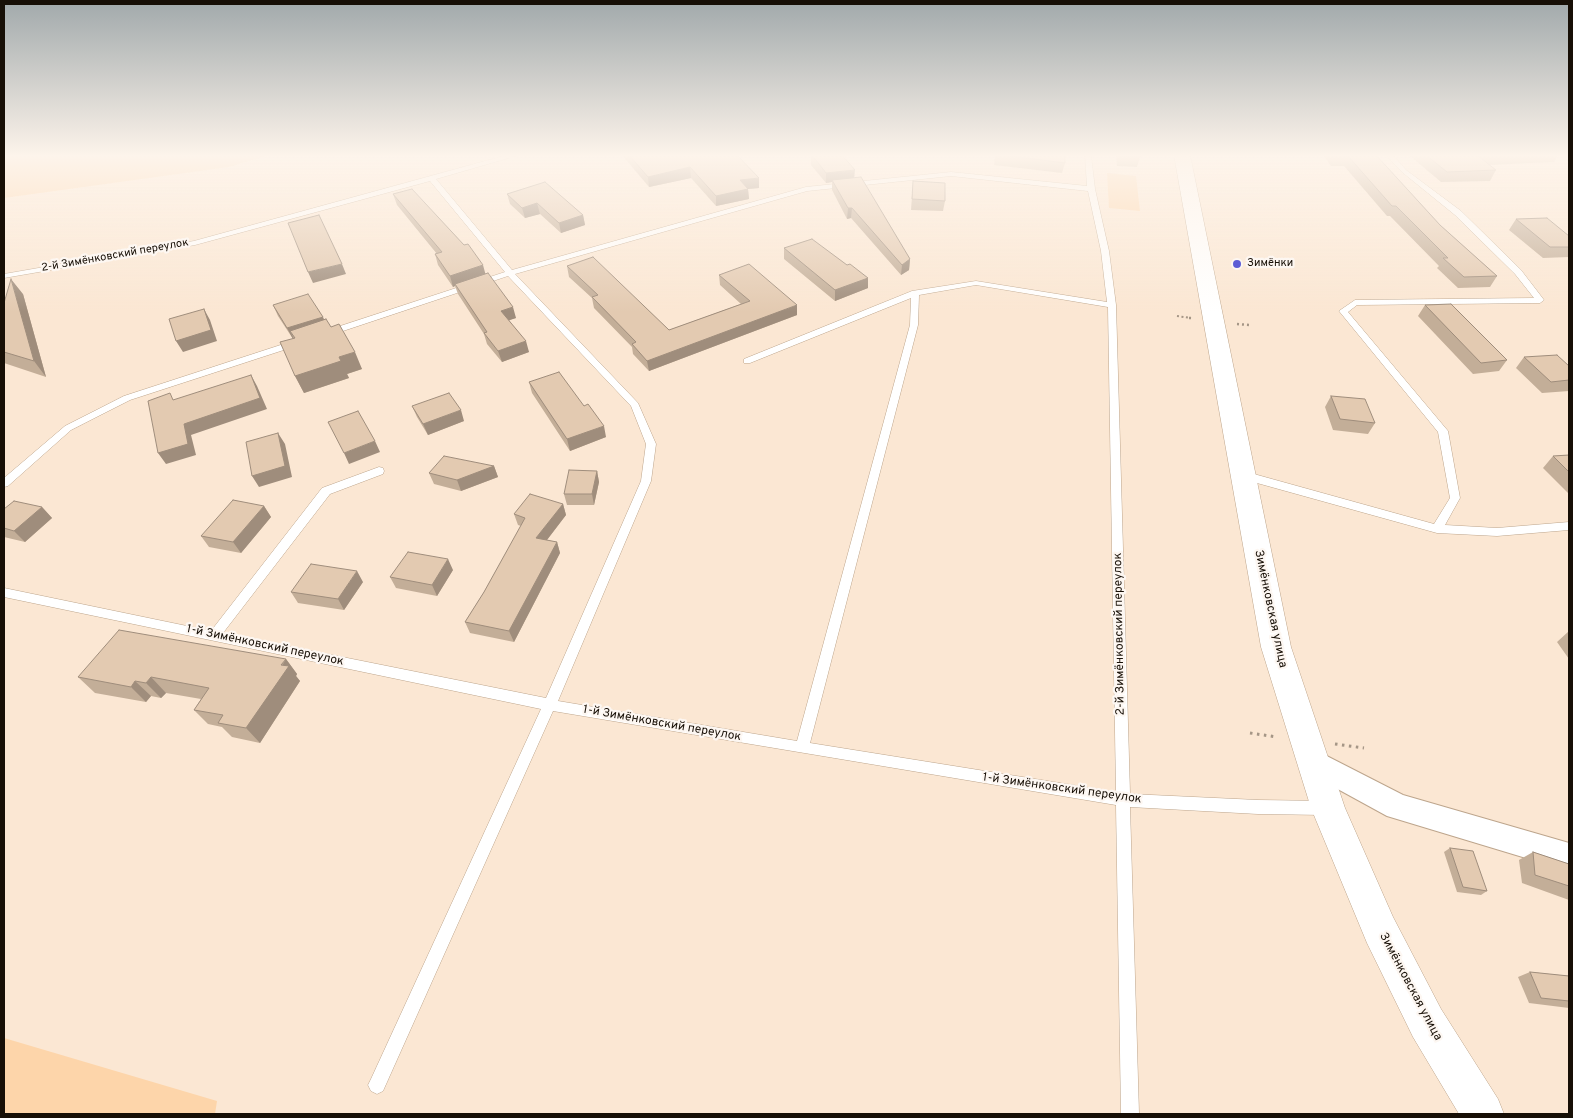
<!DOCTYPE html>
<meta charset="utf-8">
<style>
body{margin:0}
#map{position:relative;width:1573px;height:1118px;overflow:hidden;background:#fbe7d3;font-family:Overpass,sans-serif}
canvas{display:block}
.frame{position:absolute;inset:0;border:5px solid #170f06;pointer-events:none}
</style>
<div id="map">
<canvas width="1573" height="1118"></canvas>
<div class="frame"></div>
</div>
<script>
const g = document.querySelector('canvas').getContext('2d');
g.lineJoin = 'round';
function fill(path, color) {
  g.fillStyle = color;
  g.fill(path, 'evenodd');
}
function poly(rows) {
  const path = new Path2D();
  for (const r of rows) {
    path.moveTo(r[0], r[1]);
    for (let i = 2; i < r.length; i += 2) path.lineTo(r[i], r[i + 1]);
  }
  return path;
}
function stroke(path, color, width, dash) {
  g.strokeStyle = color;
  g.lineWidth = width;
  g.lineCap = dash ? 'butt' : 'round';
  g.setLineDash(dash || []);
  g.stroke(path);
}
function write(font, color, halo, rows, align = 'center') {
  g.font = font + ' Overpass,sans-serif';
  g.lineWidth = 4.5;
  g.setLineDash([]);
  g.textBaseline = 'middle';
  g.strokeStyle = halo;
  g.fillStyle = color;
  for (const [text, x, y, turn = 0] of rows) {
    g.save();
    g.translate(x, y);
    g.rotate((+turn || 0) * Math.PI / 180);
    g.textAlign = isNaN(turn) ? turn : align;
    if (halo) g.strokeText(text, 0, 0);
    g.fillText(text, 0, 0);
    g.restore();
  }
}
fill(poly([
 [4,155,269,155,229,167,4,198],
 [1107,173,1136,176,1140,211,1109,208],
 [4,1038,217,1101,215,1114,4,1114]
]), '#fdd5aa');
const service = poly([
 [507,155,519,155,436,179,512,270,806,187,951,172,1087,186,1085,155,1091,155,1095,189,1109,251,1116,305,1130,794,1258,800,1326,801,1331,803,1333,808,1331,813,1326,815,1258,814,1130,807,1139,1114,1121,1114,1116,805,553,711,383,1091,377,1094,371,1091,368,1085,371,1079,541,709,4,597,4,588,211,631,322,488,379,467,383,468,384,471,383,474,330,494,223,633,546,698,641,481,646,444,631,406,508,276,331,335,325,335,325,331,505,272,430,181,195,245,4,278,4,274,194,241,507,155],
 [951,176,1088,191,1101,251,1107,302,976,281,912,291,744,359,744,363,750,363,911,298,910,325,797,741,558,701,651,481,656,444,638,403,515,274,807,191,951,176],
 [976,285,1108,307,1116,792,810,743,918,325,919,295,976,285],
 [1386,155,1393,155,1406,170,1461,211,1521,270,1544,300,1540,303,1357,305,1348,312,1448,431,1460,498,1445,525,1497,528,1569,522,1569,530,1497,536,1437,533,1239,478,1238,475,1243,471,1434,524,1450,498,1438,432,1339,311,1355,300,1534,298,1515,274,1455,215,1402,172,1386,155],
 [1562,155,1569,155,1569,161,1567,160,1562,155],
 [296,340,299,341,299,345,130,400,71,430,8,486,4,487,4,478,65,426,124,396,296,340]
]);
const minor = poly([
 [1313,749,1403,795,1569,843,1569,871,1387,816,1303,770,1300,761,1303,752,1313,749]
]);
const secondary = poly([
 [1174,155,1190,155,1291,647,1345,808,1393,917,1441,1009,1498,1099,1504,1114,1459,1114,1413,1037,1367,943,1311,808,1261,647,1174,155]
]);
stroke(service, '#bda58c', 1);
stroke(minor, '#bda58c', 2);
stroke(secondary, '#bda58c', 1);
stroke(poly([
 [1177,316,1191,318]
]), '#a59686', 2, [2, 2.5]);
stroke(poly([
 [1189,318,1191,318],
 [1237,324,1249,325]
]), '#a59686', 2.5, [2, 3]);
stroke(poly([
 [1250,733,1277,737],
 [1335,744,1364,748]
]), '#a59686', 3, [2.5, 4.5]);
fill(service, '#fff');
fill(minor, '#fff');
fill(secondary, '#fff');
fill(poly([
 [622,155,737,155,759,188,748,189,749,199,716,206,691,178,649,187],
 [811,155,854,178,910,259,909,270,901,275,851,218,847,219,832,190,832,182,826,183,811,165],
 [995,155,1065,155,1065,163,1062,173,994,165],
 [1116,155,1140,155,1140,157,1137,167,1117,166],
 [1323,155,1376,155,1440,225,1497,276,1490,287,1458,288,1437,268,1439,266,1390,216,1387,216,1344,166,1331,166],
 [1410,155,1558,155,1554,162,1489,165,1496,170,1490,181,1441,182,1410,156],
 [913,181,945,201,943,211,911,210],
 [393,194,486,274,516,318,509,320,529,352,502,362,487,344,484,334,458,294,455,286,453,287,438,265,435,254,437,254,397,205],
 [507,194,583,215,585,225,561,233,540,214,525,218,510,204],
 [1516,219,1569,236,1569,257,1543,258,1509,230],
 [784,248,847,265,868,278,868,288,835,301,784,259],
 [567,266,669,330,741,304,720,285,719,275,797,315,649,371,633,354,632,347,594,308,592,298,569,277],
 [23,294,46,377,4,363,4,303],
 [273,305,324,320,331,327,362,369,347,374,349,378,304,393,295,376,293,339,278,316],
 [1425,305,1507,360,1499,371,1473,374,1418,316],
 [1524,357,1569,366,1569,391,1542,393,1516,368],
 [529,382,606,437,570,451,532,393],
 [1331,396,1375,423,1368,434,1333,430,1325,407],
 [412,406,464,421,428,435,417,417],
 [1569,455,1569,494,1543,468,1553,456],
 [494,466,498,477,461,491,434,484,429,473],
 [597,471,599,482,594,505,567,505,564,494],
 [563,504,566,515,547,540,557,542,560,553,514,642,470,633,465,622,484,592,521,526,518,525,514,514],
 [264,506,271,517,241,553,209,547,201,536],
 [42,507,52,518,25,542,4,537,4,509],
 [453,570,437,596,396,588,390,577],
 [363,582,344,610,298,603,291,592],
 [1569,631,1569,659,1557,642],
 [286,659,297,674,296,676,300,681,260,743,232,737,222,727,208,724,194,710,201,699,166,693,161,698,151,696,146,702,95,693,78,677],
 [1450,848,1487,891,1481,895,1457,892,1444,852],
 [1533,852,1569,864,1569,900,1522,883,1519,860],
 [1530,972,1569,976,1569,1008,1529,1003,1518,977]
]), '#c3ae98');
fill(poly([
 [690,167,691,178,649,187,648,177],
 [855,170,854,180,832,180,832,182,826,183,826,173],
 [759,178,759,188,748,189,749,199,716,206,716,196,740,180],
 [537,203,540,214,525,218,522,208],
 [848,208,852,208,851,218,847,219],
 [583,215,585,225,561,233,559,223],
 [910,259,909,270,901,275,902,265],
 [342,264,346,274,313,283,308,272],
 [483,265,486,276,455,284,455,286,453,287,450,276],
 [868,278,868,288,835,301,835,290],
 [11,279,23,294,46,377,34,361],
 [797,305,797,315,649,371,647,361],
 [513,307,516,318,504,322,501,311],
 [204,309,210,320,217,341,183,352,176,341],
 [323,317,328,328,290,331,294,339,293,339,287,328],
 [526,341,529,352,502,362,498,351],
 [355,352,362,369,347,374,349,378,304,393,295,376,339,357],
 [251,375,257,386,267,409,191,435,196,455,166,464,158,453,184,424],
 [461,410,464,421,428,435,423,424],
 [604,426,606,437,570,451,567,439],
 [278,433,285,444,292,477,259,487,252,476],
 [375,441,380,452,349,464,344,453],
 [494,466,498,477,461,491,457,480],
 [597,471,599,482,594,505,592,494],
 [563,504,566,515,540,549,536,538],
 [264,506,271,517,241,553,233,542],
 [42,507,52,518,25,542,14,531],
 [557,542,560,553,514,642,509,631],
 [448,559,453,570,437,596,432,585],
 [357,571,363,582,344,610,338,599],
 [286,659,297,674,296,676,300,681,260,743,246,728],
 [151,677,166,693,161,698,146,683],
 [135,681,151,696,146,702,131,687]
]), '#9f8d7c');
const building = poly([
 [629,155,737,155,759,178,740,180,748,189,716,196,690,167,648,177,629,155],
 [812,155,842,155,855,170,826,173,812,155],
 [1003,155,1065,155,1065,163,1003,155],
 [1120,155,1140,155,1140,157,1120,156,1120,155],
 [1335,155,1376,155,1440,225,1497,276,1464,277,1443,258,1448,258,1396,206,1392,206,1348,156,1335,155],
 [1426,155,1477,155,1496,170,1447,172,1426,155],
 [861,177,910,259,902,265,852,208,848,208,832,180,861,177],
 [913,181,945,183,945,201,912,199,913,181],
 [545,182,583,215,559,223,537,203,522,208,507,194,545,182],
 [412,189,464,245,468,244,483,265,450,276,435,254,442,252,393,194,412,189],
 [319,215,342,264,308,272,288,223,319,215],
 [1547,218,1569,236,1569,247,1550,247,1516,219,1547,218],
 [812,239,847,265,850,264,868,278,835,290,784,248,812,239],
 [593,257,669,330,750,301,719,275,749,264,797,305,647,361,632,344,636,342,592,297,598,295,567,266,593,257],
 [488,273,513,307,501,311,526,341,498,351,484,333,487,332,455,284,488,273],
 [11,279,34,361,4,352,4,303,11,279],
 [308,294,323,317,287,328,273,305,308,294],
 [1451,304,1507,360,1481,363,1425,305,1451,304],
 [204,309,211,330,176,341,169,319,204,309],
 [326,319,331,327,339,324,355,352,339,357,341,361,295,376,280,342,295,338,290,331,326,319],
 [1557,355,1569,366,1569,380,1551,382,1524,357,1557,355],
 [559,372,584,406,588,404,604,426,567,439,529,382,559,372],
 [251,375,260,398,184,424,188,444,158,453,148,401,170,393,173,400,251,375],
 [449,393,461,410,423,424,412,406,449,393],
 [1331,396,1365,399,1375,423,1340,419,1331,396],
 [358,411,375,441,344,453,328,422,358,411],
 [278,433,285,466,252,476,246,442,278,433],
 [1569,455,1569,472,1553,456,1569,455],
 [444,456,494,466,457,480,429,473,444,456],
 [569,470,597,471,592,494,564,494,569,470],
 [530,494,563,504,536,538,557,542,509,631,465,622,484,592,525,518,514,514,530,494],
 [233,500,264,506,233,542,201,536,233,500],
 [14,501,42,507,14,531,4,528,4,509,14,501],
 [408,552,448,559,432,585,390,577,408,552],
 [311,564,357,571,338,599,291,592,311,564],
 [119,630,286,659,281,665,289,666,246,728,218,723,223,715,194,710,209,688,151,677,146,683,135,681,131,687,78,677,119,630],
 [1450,848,1473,851,1487,891,1463,887,1450,848],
 [1533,852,1569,864,1569,886,1535,875,1533,852],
 [1530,972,1569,976,1569,1001,1541,998,1530,972]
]);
fill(building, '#e3cab1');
stroke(building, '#9f8d7c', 1);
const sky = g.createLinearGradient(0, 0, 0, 312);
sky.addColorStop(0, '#a1a9ab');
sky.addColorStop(0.5, '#fdf4eb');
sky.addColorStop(1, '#fdf4eb00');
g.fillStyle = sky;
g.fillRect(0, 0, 1573, 312);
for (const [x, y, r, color] of [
 [1237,264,5,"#5d5dd5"]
]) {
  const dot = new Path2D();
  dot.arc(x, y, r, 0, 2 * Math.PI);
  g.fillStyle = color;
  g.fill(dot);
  stroke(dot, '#fdf7f2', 2);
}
write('11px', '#170f06', '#fdf7f2', [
 ["2-й Зимёнковский переулок",115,256,-10]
]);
write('11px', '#170f06', '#fdf7f2', [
 ["Зимёнки",1247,264]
], 'left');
write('12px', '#170f06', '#fdf7f2', [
 ["Зимёнковская улица",1270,609,78],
 ["2-й Зимёнковский переулок",1120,634,-91],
 ["1-й Зимёнковский переулок",265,646,12],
 ["1-й Зимёнковский переулок",662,724,10],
 ["1-й Зимёнковский переулок",1062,789,8],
 ["Зимёнковская улица",1410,987,62]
]);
</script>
